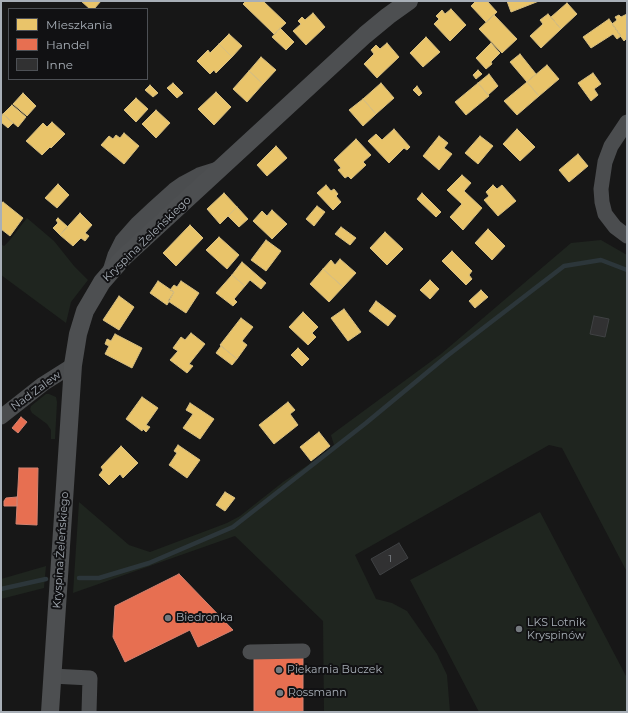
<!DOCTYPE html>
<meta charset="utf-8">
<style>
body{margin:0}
#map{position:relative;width:628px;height:713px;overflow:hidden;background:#171717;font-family:Montserrat,sans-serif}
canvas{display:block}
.frame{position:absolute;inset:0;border:2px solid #a8afb7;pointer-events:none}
.legend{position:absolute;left:8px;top:8px;width:140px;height:72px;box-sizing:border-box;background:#111113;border:1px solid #4d5055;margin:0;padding:5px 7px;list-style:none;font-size:12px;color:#a8afb7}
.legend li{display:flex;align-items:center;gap:8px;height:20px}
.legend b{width:20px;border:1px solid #4d5055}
</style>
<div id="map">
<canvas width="628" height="713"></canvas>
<div class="frame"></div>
<ul class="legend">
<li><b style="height:11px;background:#e9c46a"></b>Mieszkania</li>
<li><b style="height:11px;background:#e76f51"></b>Handel</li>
<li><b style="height:11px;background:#313132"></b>Inne</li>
</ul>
</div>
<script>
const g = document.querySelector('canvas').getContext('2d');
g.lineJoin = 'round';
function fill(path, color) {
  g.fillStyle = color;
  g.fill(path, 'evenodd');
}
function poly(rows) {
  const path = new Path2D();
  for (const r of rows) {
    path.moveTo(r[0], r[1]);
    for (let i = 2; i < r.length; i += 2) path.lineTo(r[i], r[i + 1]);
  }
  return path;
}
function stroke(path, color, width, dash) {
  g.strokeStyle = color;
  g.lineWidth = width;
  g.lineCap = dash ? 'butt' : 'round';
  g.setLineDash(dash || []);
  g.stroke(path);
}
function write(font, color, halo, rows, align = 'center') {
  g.font = font + ' Montserrat,sans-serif';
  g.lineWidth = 4;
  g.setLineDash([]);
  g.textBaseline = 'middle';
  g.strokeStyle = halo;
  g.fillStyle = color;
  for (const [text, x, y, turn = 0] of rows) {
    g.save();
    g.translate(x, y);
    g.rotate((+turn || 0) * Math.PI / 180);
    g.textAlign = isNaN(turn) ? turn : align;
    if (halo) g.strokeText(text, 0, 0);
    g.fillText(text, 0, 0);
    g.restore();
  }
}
fill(poly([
 [27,218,54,241,74,266,88,280,71,302,66,323,1,275,1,244,4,246,9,241],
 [601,240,627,255,627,572,562,448,549,445,355,555,376,599,392,603,407,611,437,654,447,675,450,712,324,712,323,621,235,536,73,593,79,502,129,545,150,552,227,523,240,516,283,482,308,465,334,445,331,435,441,354,571,243],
 [46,394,49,394,56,397,57,402,55,439,51,439,51,430,47,424,32,413,30,409,31,406],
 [540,512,627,678,627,712,479,712,410,580],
 [46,566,44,588,1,599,1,579]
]), '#1f251f');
const homes = poly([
 [81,1,101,1,94,9,90,9,81,1],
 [246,1,263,1,286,23,274,34,243,4,246,1],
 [476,1,487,1,497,12,486,22,471,6,476,1],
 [507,1,539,1,511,12,507,1],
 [567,3,577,14,561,29,551,17,567,3],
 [451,9,466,25,450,41,434,24,439,19,436,16,442,10,445,14,451,9],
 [313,13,325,27,306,45,293,31,301,24,298,21,302,17,305,20,313,13],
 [548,14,561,29,541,48,530,36,543,24,540,20,548,14],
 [627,14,627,38,624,41,612,24,617,20,615,17,619,15,621,17,627,14],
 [494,15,517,39,502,53,479,29,494,15],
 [609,19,621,36,617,39,613,34,591,48,583,37,609,19],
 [280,28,294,42,286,50,272,37,280,28],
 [229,34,242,46,232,57,219,44,229,34],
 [426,37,440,52,423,67,410,53,426,37],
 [387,43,399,57,377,78,364,64,374,54,371,50,376,45,380,49,387,43],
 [491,43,500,53,491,62,492,64,486,69,476,58,491,43],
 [219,44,232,57,216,73,214,70,210,74,197,61,208,50,210,53,219,44],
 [520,54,536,74,527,82,510,62,520,54],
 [261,57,276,70,263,84,249,71,261,57],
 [547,65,559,79,539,96,527,82,547,65],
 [478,70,482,74,476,79,473,75,478,70],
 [249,71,263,84,247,102,233,89,249,71],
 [593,73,601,84,594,89,598,95,591,101,578,83,593,73],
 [489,74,498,86,488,95,489,96,478,83,489,74],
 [527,82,539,96,517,115,504,101,527,82],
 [173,83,183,93,177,98,167,88,173,83],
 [381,83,394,98,376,114,363,99,381,83],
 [478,83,489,96,466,115,455,102,478,83],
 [150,85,158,93,153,97,145,90,150,85],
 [417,86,422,93,419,96,413,90,417,86],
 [216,92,231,107,214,125,198,109,216,92],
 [23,93,36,106,27,116,13,104,23,93],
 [136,98,148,109,136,122,124,110,136,98],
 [363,99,376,114,363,126,349,110,363,99],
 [12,105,26,117,18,127,3,114,12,105],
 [156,110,170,123,156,138,142,124,156,110],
 [3,114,13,123,8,128,1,122,1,117,3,114],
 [52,122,65,134,51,148,50,147,42,155,26,141,43,123,47,127,52,122],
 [394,129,410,147,407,150,404,148,389,163,368,141,376,134,382,140,394,129],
 [517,129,535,147,520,161,503,144,517,129],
 [124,133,139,146,124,164,101,145,109,136,113,139,116,135,120,138,124,133],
 [439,136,448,143,444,148,452,154,439,170,423,156,439,136],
 [480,136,493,146,478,164,465,153,480,136],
 [356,139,371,155,363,162,366,165,351,179,348,176,345,178,338,170,341,168,334,160,356,139],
 [276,146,287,158,267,176,257,165,276,146],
 [578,154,588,166,569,182,559,170,578,154],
 [462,175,471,183,464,191,482,208,463,230,450,217,462,204,447,190,462,175],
 [58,184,69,195,57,208,45,198,58,184],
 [326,185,331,191,334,189,338,194,336,196,341,202,333,210,317,193,326,185],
 [493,185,497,189,502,185,516,201,498,216,484,200,489,196,486,192,493,185],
 [224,193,237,207,220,224,207,209,224,193],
 [422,193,441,212,436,217,417,199,422,193],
 [3,202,23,218,10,236,1,229,1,204,3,202],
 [317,206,325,212,314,226,306,219,317,206],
 [237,207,248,219,239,227,228,216,237,207],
 [272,210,287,224,272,239,253,221,262,211,267,216,272,210],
 [80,213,92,225,85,233,89,236,85,241,81,238,73,246,60,235,80,213],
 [58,218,68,227,60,235,53,228,58,223,56,220,58,218],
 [190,225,203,238,176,266,163,253,190,225],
 [341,227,356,238,350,245,335,234,341,227],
 [488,229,505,246,492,260,475,243,488,229],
 [385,232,403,249,387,265,370,248,385,232],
 [219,237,239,255,227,269,206,250,219,237],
 [266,240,281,251,266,271,251,260,266,240],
 [452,251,472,271,469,275,472,279,466,285,442,261,452,251],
 [340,259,356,273,343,287,323,269,331,260,335,265,340,259],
 [242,262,266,283,261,289,250,280,245,286,232,275,242,262],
 [323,269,343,287,329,302,310,284,323,269],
 [232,275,245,286,234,299,237,302,233,306,216,293,232,275],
 [430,280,439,289,430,299,420,290,430,280],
 [158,281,174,292,167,305,150,293,158,281],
 [181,281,199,293,186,313,168,301,174,292,170,290,174,285,177,287,181,281],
 [481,290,488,297,475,308,469,301,481,290],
 [119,296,134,307,119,330,103,320,119,296],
 [376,301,396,316,388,326,369,311,376,301],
 [344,309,361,332,348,341,331,318,344,309],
 [303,312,318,327,312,333,316,337,308,345,289,327,303,312],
 [241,318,253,327,242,341,247,345,237,359,220,345,241,318],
 [191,333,205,344,189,364,193,366,187,373,170,360,178,351,173,348,181,337,185,340,191,333],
 [115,334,142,348,132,368,105,354,109,346,105,344,107,339,111,341,115,334],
 [221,346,237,359,232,365,216,353,221,346],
 [298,348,309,359,302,366,291,355,298,348],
 [142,397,158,408,146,425,150,427,146,432,143,429,142,431,126,419,142,397],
 [288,402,295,410,290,414,298,425,274,444,259,425,288,402],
 [190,403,214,419,200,439,183,428,193,414,186,410,190,403],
 [319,432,330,446,311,461,300,447,319,432],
 [178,445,200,460,187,478,169,465,177,453,174,451,178,445],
 [121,446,138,463,123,478,120,474,109,485,99,475,103,470,101,467,121,446],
 [225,492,235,498,225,511,216,505,225,492]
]);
fill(homes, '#e9c46a');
stroke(homes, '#d6be81', 1);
const shops = poly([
 [21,417,27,422,18,433,12,428,21,417],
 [19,468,38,468,37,525,16,524,19,468],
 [17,497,17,506,4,506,4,501,6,498,17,497],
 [179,574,233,630,198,647,190,630,125,662,113,637,115,606,179,574],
 [254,656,303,656,303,712,254,712,254,656]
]);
fill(shops, '#e76f51');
stroke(shops, '#d48270', 1);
stroke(poly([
 [79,578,99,578,149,563,233,527,366,423,447,356,564,266,601,260,627,270],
 [1,589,46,579]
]), '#2c363a', 4.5);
const building = poly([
 [594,316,609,319,605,337,590,334,594,316],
 [399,543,408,558,380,575,371,559,399,543]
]);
fill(building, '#313132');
stroke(building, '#3f4143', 1);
stroke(poly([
 [627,122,611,146,605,162,601,189,602,202,605,214,615,227,627,236],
 [110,271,115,255,122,241,137,224,153,209,174,190,184,183,199,175,218,169],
 [1,417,43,384,73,365],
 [250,652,303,651],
 [52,676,90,678,89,712]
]), '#4b4d4f', 15);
stroke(poly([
 [50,712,73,365,78,334,85,311,102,282,123,258,365,35,388,16,409,1]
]), '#4d4f51', 18);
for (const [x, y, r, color] of [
 [168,618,4,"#757a7f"],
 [519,629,4,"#757a7f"],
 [279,670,4,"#757a7f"],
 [280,693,4,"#757a7f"]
]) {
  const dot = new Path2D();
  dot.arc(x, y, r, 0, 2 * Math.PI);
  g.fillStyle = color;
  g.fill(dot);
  stroke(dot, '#111113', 1.5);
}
write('9px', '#8a9096', null, [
 ["1",390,559]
]);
write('11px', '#a8afb7', '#111113', [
 ["Kryspina Żeleńskiego",147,239,-44],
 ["Nad Zalew",36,391,-36],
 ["Kryspina Żeleńskiego",61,550,-86]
]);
write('11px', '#a8afb7', '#111113', [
 ["Biedronka",176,618],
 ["LKS Lotnik",527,623],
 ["Kryspinów",527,636],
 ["Piekarnia Buczek",287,670],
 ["Rossmann",288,693]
], 'left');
</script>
